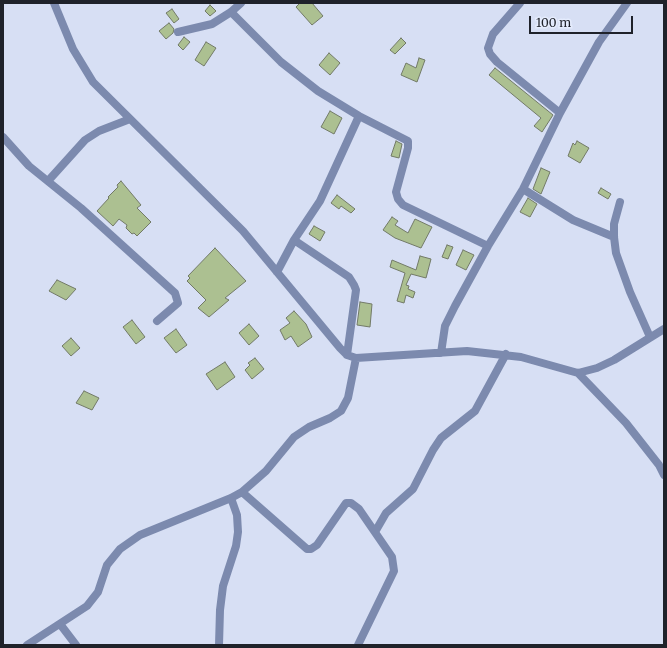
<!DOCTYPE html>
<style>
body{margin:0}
#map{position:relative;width:667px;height:648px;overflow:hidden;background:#d7dff4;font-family:Merriweather,serif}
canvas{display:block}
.frame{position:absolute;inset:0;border:4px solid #1f222a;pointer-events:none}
.scale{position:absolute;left:529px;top:16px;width:104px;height:18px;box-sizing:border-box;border:2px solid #1f222a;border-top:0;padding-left:5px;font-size:12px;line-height:14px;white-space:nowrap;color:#1f222a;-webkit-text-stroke:3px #e5ecfd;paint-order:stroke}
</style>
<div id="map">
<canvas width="667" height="648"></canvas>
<div class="frame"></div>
<div class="scale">100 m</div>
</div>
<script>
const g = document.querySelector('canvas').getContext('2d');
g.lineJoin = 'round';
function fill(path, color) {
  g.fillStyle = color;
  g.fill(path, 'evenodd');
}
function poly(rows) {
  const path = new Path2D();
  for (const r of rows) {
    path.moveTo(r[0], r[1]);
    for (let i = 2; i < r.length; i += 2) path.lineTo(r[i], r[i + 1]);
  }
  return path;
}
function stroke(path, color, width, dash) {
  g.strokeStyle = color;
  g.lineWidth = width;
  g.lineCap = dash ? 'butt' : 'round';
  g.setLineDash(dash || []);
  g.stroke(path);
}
const building = poly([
 [300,3,312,3,323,16,312,25,296,7,300,3],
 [210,5,216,11,210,16,205,11,210,5],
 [172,9,179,19,174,23,166,13,172,9],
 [169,23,174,29,173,33,166,39,159,31,169,23],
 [184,37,190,42,183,50,178,45,184,37],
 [401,38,406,43,395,54,390,50,401,38],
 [206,42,216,48,204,66,195,60,206,42],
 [329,53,340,63,330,75,319,65,329,53],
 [419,58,425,60,417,82,401,75,406,63,416,68,419,58],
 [495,68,553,115,542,132,534,126,541,118,489,75,495,68],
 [330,111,342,118,334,134,321,127,330,111],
 [396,141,402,144,399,158,391,156,396,141],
 [577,141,589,148,580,163,568,156,573,143,575,145,577,141],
 [541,168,550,172,541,194,533,189,541,168],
 [121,181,141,205,137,208,151,222,137,236,134,233,132,234,126,228,127,225,119,219,113,226,97,211,109,198,108,197,118,187,117,185,121,181],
 [601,188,611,194,608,199,598,193,601,188],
 [337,195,355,209,351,213,341,206,339,209,331,203,337,195],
 [528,198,537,204,530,217,520,212,528,198],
 [392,217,398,221,395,225,408,233,415,219,432,227,421,248,395,238,383,230,392,217],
 [314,226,325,232,320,241,309,234,314,226],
 [447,245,453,247,448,259,442,257,447,245],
 [215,248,246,281,225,298,229,300,209,317,198,308,206,300,187,281,190,278,188,276,215,248],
 [463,250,474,255,466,270,456,265,463,250],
 [420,256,431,259,426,278,411,274,406,285,409,286,408,289,415,292,413,298,406,295,404,303,397,301,405,273,390,267,392,260,416,270,420,256],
 [57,280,76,289,66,300,49,291,57,280],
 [360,302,372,304,370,327,357,325,360,302],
 [294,311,306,324,312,337,298,347,291,336,285,340,280,330,290,323,286,318,294,311],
 [132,320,145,337,136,344,123,327,132,320],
 [249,324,259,336,249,345,239,333,249,324],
 [176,329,187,345,176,353,164,338,176,329],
 [71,338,80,348,71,356,62,346,71,338],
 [255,358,264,369,252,379,245,370,250,365,248,363,255,358],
 [225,362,235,377,217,390,206,374,225,362],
 [84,391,99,398,92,410,76,403,84,391]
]);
fill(building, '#acc091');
stroke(building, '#727a67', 1);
stroke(poly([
 [54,3,73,49,93,82,243,231,340,348,347,355,356,358,467,351,521,357,578,373,597,368,614,360,664,329],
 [520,3,493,34,488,48,490,54,497,62,560,113],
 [231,12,281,62,318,91,359,116,408,141,408,148,396,192,398,199,403,205,488,246],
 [178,32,212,24,231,12,241,3],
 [3,137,29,166,81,208,175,293,178,303,157,321],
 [48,181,85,140,99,131,130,119],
 [523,189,573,220,614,237],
 [620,202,614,224,614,237,616,253,630,292,650,337],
 [294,240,349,277,354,285,356,290,347,355],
 [277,272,294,240,320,201,359,116],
 [441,353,445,326,455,306,488,246,523,189,560,113,599,42,627,3],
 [578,373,626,423,659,465,664,475],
 [242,492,307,549,311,549,317,545,346,503,351,503,359,509,392,557,394,571,358,645],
 [375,532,386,513,413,489,433,450,441,438,475,411,506,354],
 [60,624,76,645],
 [27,645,87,606,98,592,107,565,120,549,140,535,231,498,242,492,266,471,294,437,309,427,330,418,341,411,348,398,356,358],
 [219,645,220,610,223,586,236,546,238,532,237,515,231,498]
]), '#7c8aae', 8);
</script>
